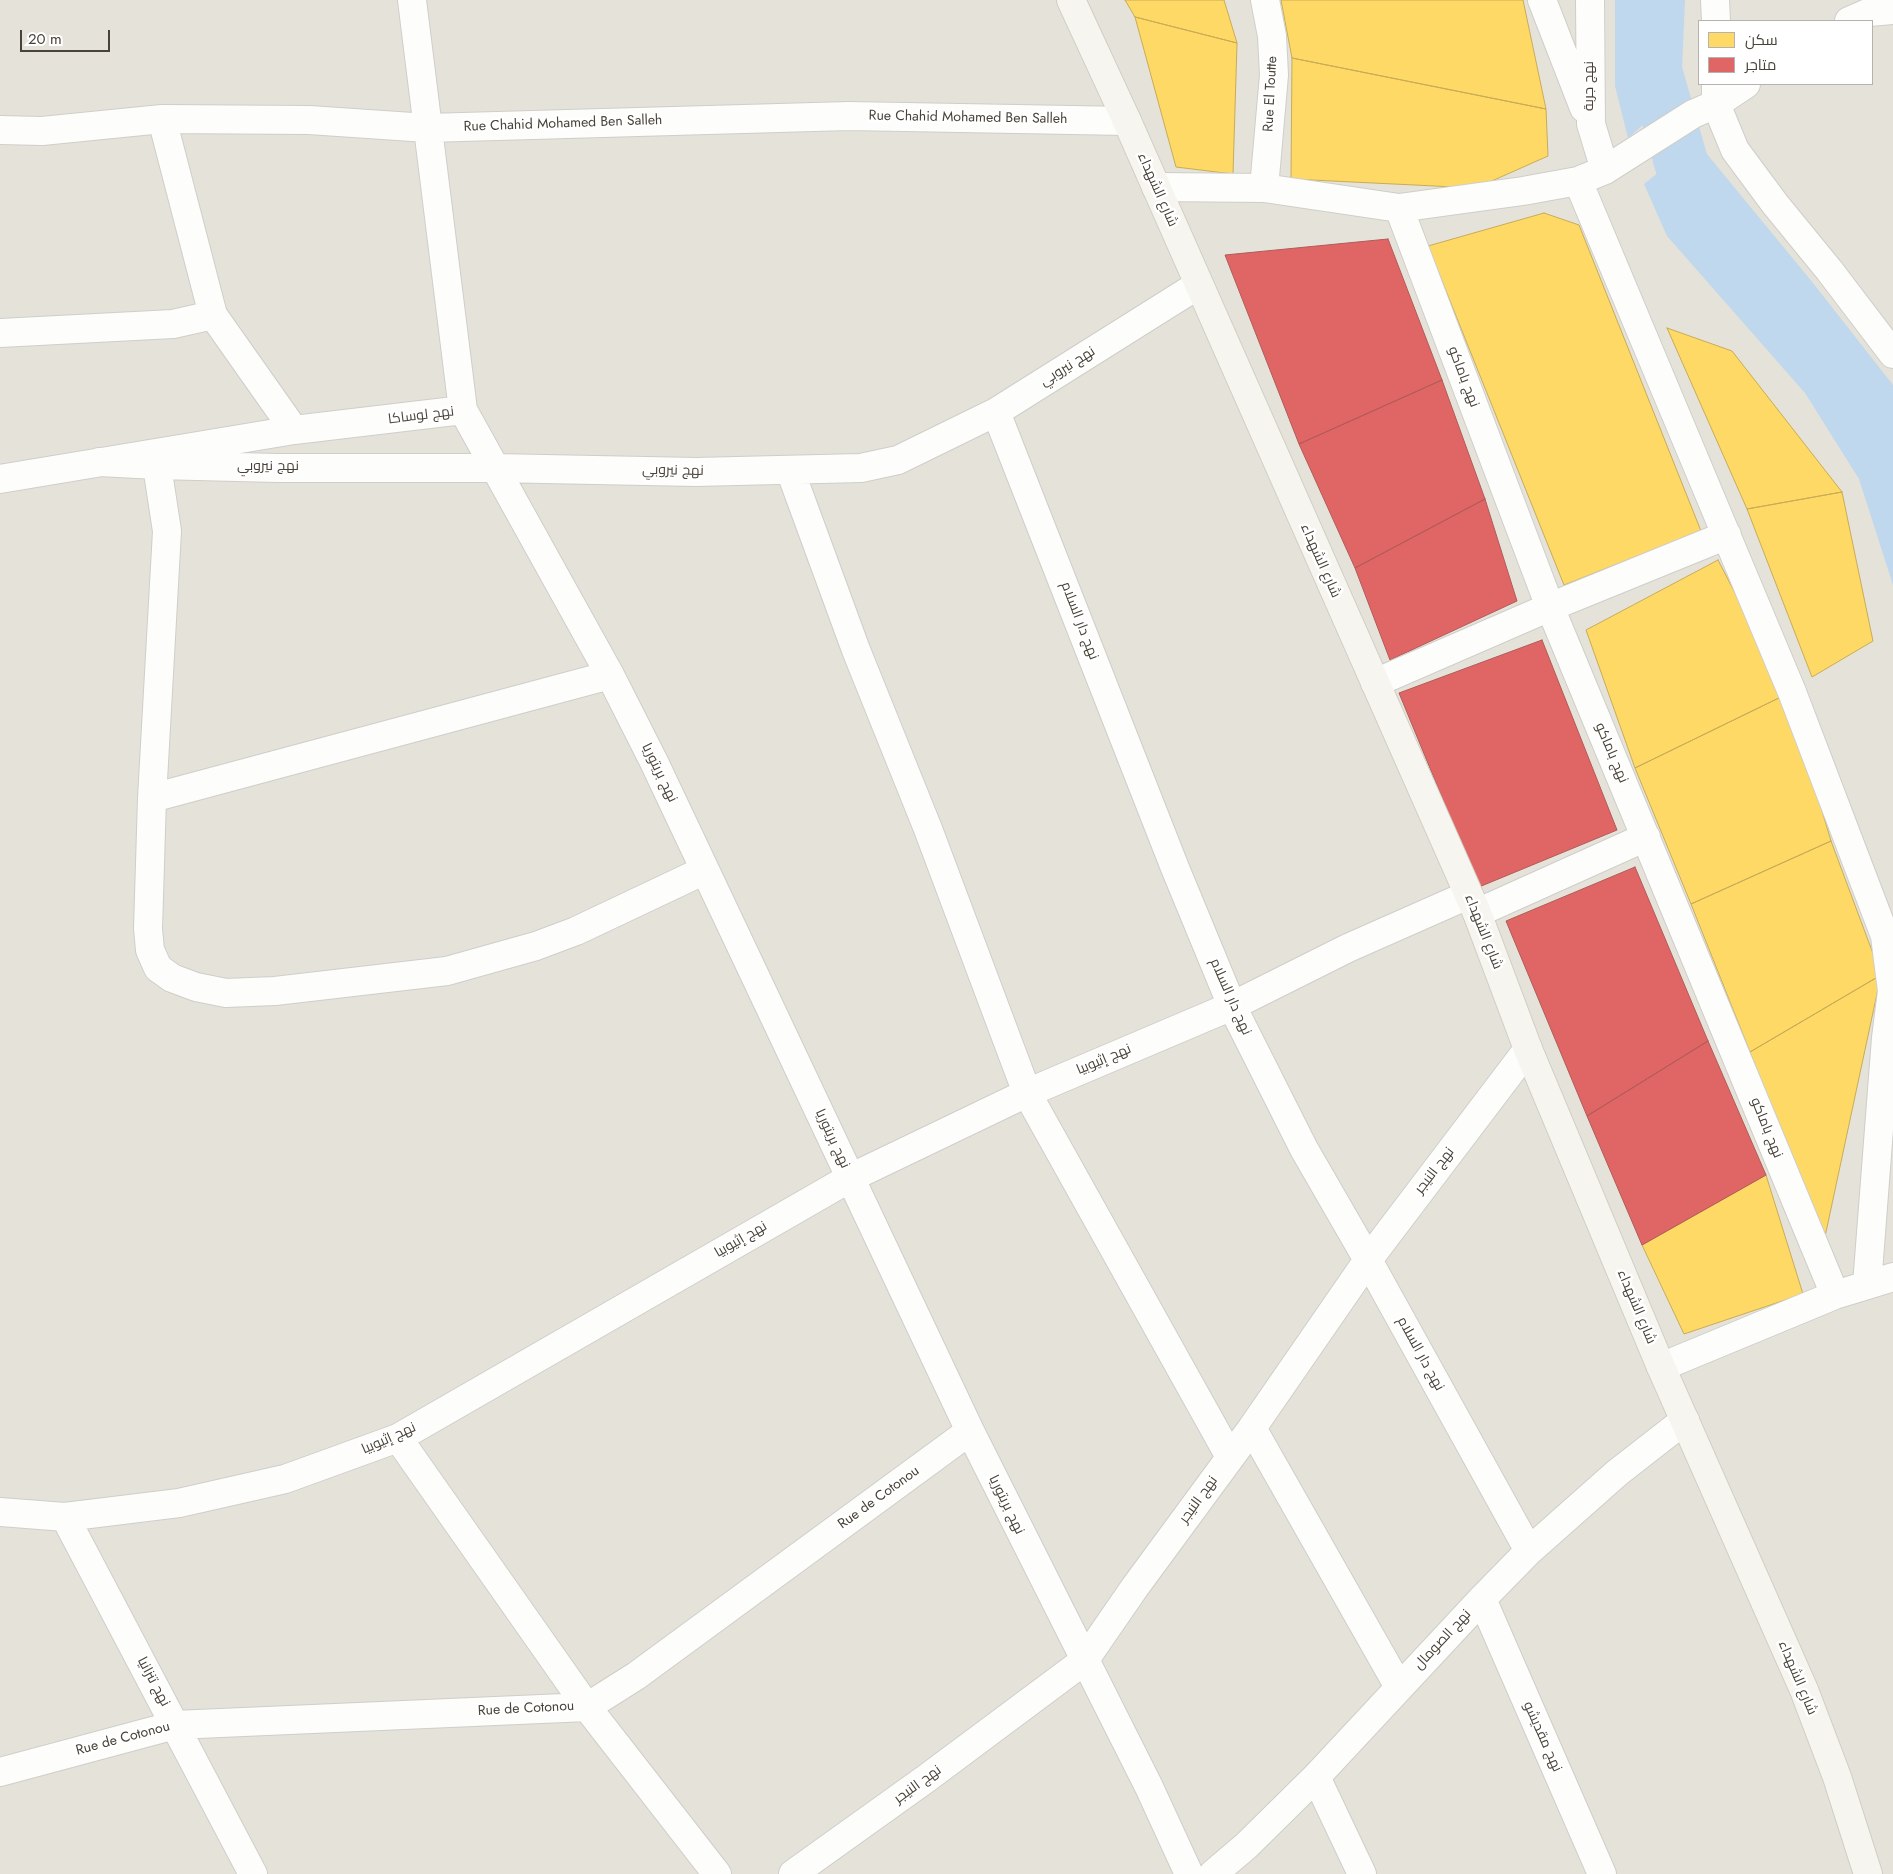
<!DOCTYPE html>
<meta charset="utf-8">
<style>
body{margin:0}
#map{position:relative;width:1893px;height:1874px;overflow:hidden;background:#f1f0ec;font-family:Jost,Cairo,sans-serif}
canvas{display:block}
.legend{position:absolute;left:1698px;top:20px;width:175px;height:65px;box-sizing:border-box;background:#fff;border:1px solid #b6b3af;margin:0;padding:6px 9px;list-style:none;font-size:15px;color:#484238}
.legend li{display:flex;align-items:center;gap:10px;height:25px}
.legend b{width:25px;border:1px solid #b6b3af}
.scale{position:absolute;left:20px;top:30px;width:90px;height:22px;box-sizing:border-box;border:2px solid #484238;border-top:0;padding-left:6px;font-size:15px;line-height:18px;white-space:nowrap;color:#484238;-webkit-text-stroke:4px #fff;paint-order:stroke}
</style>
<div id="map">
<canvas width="1893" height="1874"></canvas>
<ul class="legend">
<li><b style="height:14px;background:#ffd966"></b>سكن</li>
<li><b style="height:14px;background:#e06666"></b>متاجر</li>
</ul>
<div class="scale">20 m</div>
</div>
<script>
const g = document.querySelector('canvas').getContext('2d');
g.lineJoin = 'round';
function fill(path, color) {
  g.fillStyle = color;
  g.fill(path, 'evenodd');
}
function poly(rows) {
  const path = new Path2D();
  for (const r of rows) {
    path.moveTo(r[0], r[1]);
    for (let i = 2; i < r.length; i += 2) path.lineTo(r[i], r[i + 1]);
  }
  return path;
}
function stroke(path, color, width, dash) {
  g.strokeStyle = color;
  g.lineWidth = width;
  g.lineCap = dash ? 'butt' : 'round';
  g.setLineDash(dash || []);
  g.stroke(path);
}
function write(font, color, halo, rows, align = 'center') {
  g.font = font + ' Jost,Cairo,sans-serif';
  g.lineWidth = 5;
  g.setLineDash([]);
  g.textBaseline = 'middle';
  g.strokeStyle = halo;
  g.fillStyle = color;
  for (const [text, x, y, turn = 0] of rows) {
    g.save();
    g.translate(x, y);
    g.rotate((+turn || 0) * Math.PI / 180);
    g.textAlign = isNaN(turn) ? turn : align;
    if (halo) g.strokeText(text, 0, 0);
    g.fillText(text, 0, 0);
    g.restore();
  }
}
fill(poly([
 [0,0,1893,0,1893,1874,0,1874],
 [1699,21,1872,21,1872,84,1699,84]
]), '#e5e2da');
fill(poly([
 [1615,0,1685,0,1681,92,1628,138,1615,86],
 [1697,142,1813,283,1893,385,1893,585,1859,479,1805,393,1667,236,1644,184]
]), '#bfd8ed');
const homes = poly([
 [1125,0,1224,0,1237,43,1135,17,1125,0],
 [1281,0,1523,0,1546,109,1292,58,1281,0],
 [1135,17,1237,43,1233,174,1176,167,1135,17],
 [1292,58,1546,109,1548,156,1476,188,1291,179,1292,58],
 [1544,213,1579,225,1701,531,1564,585,1428,246,1544,213],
 [1667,328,1732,351,1842,492,1747,509,1667,328],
 [1842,492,1873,641,1812,677,1747,509,1842,492],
 [1718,560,1787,694,1635,768,1586,630,1718,560],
 [1787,694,1831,841,1691,904,1635,768,1787,694],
 [1831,841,1881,975,1750,1052,1691,904,1831,841],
 [1881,975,1823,1246,1750,1052,1881,975],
 [1766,1175,1803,1294,1684,1334,1642,1245,1766,1175]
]);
fill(homes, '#ffd966');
stroke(homes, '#c8ac58', 1);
const shops = poly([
 [1388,239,1442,380,1299,444,1225,255,1388,239],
 [1442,380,1485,499,1355,568,1299,444,1442,380],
 [1485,499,1517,601,1390,660,1355,568,1485,499],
 [1542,640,1617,830,1479,887,1399,693,1542,640],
 [1635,867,1708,1041,1587,1116,1506,921,1635,867],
 [1708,1041,1766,1175,1642,1245,1587,1116,1708,1041]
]);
fill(shops, '#e06666');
stroke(shops, '#b25b58', 1);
stroke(poly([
 [1657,0,1654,67,1693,204,1708,221]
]), '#bfd8ed', 54);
const minor = poly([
 [412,0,463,410,610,675,654,762,970,1431,1149,1787,1189,1874],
 [1542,0,1584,108],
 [1590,0,1591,124,1605,170],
 [1715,0,1716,21],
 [1849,21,1870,12,1893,10],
 [1716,85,1716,104,1735,150,1775,204,1829,270,1893,354],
 [162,119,213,315,294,430],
 [0,130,42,131,162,119,309,120,427,128,849,116,1127,121],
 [1578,181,1792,692,1885,936,1892,991,1886,1038,1867,1285],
 [1156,187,1264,188,1399,208,1523,191,1578,181,1605,170,1693,114,1716,104,1746,84],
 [1264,188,1274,75,1272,36,1265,0],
 [1399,208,1550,607,1835,1295],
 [0,333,173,324,213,315],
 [996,412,1175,868,1232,1006,1304,1149,1368,1260,1529,1551],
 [155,453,167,531,152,798,148,929,150,950,158,968,172,978,196,987,226,993,275,991,447,971,536,946,576,931,705,870],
 [99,462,157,465,277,468,494,468,696,472,861,468,898,460,996,412,1198,285],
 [790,470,856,650,928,829,1027,1093,1230,1457],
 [0,479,294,430,463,410],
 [1375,683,1550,607,1727,535],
 [152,798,610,675],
 [1477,913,1646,837],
 [1661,1367,1835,1295,1893,1277],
 [1252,1428,1399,1687],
 [398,1438,587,1707,717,1874],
 [0,1512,65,1517,179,1503,285,1479,398,1438,850,1178,1027,1093,1232,1006,1348,948,1468,895],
 [65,1517,253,1874],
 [1482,1599,1602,1874],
 [0,1772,175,1725,587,1707,636,1676,970,1431],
 [1316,1777,1362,1874],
 [793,1874,927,1778,1084,1661,1135,1587,1252,1428,1368,1260,1528,1049],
 [1213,1874,1246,1846,1316,1777,1482,1599,1529,1551,1617,1473,1685,1420]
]);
const secondary = poly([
 [1071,0,1127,121,1477,913,1528,1049,1661,1367,1804,1690,1837,1777,1868,1874]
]);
stroke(minor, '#cfcec9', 30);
stroke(secondary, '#d0cdc3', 30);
stroke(minor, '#fdfdfc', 28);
stroke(secondary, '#f7f5ef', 28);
write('14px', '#484238', '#fff', [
 ["نهج جربة",1590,86,-90],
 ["Rue El Toutte",1271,94,-87],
 ["Rue Chahid Mohamed Ben Salleh",968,118,1],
 ["Rue Chahid Mohamed Ben Salleh",563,124,-2],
 ["شارع الشهداء",1157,190,66],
 ["نهج نيروبي",1068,367,-32],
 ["نهج باماكو",1463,377,69],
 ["نهج لوساكا",421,416,-7],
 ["نهج نيروبي",268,467],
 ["نهج نيروبي",673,471,1],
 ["شارع الشهداء",1320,561,66],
 ["نهج دار السلام",1079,621,69],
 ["نهج باماكو",1611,753,67],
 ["نهج بريتوريا",659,773,64],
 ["شارع الشهداء",1483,932,68],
 ["نهج دار السلام",1230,997,66],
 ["نهج إثيوبيا",1104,1060,-23],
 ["نهج باماكو",1766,1128,68],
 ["نهج بريتوريا",832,1139,65],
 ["نهج النيجر",1435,1171,-52],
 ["نهج إثيوبيا",741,1240,-30],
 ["شارع الشهداء",1636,1307,67],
 ["نهج دار السلام",1420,1354,61],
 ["نهج إثيوبيا",389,1439,-24],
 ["Rue de Cotonou",879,1498,-36],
 ["نهج النيجر",1199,1500,-54],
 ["نهج بريتوريا",1006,1505,64],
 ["نهج الصومال",1443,1640,-47],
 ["شارع الشهداء",1797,1678,67],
 ["نهج تنزانيا",153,1682,62],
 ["Rue de Cotonou",526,1709,-3],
 ["نهج مقديشو",1542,1737,66],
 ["Rue de Cotonou",123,1739,-15],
 ["نهج النيجر",918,1785,-36]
]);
</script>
